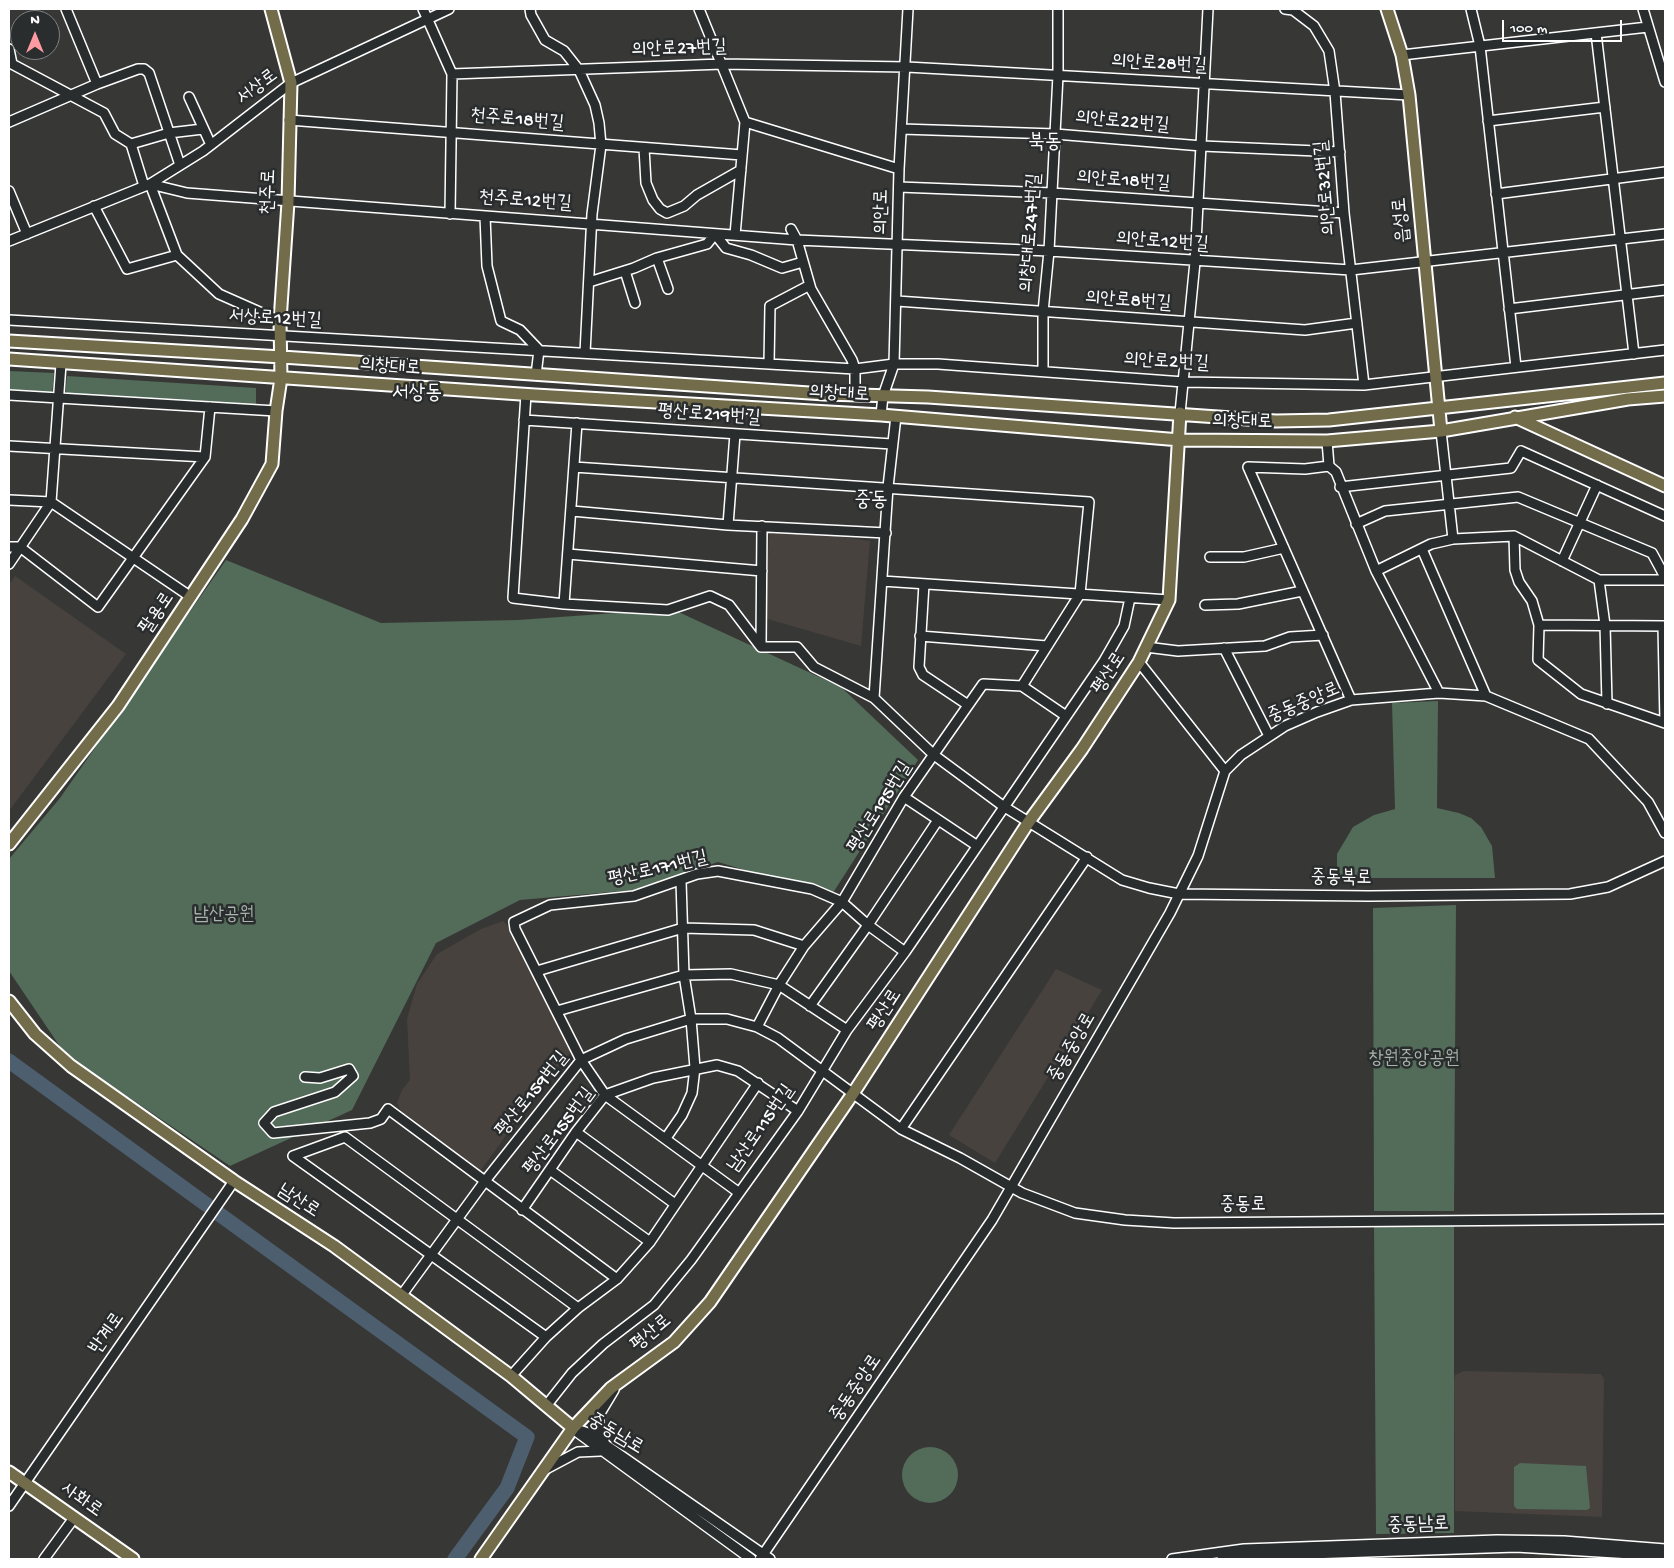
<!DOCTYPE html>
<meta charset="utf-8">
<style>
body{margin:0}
#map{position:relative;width:1674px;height:1568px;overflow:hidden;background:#373735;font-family:"Gochi Hand",sans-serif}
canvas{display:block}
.frame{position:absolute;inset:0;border:10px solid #fff;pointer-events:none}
.north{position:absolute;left:10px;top:10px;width:50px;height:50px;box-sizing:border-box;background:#2a2d2e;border:1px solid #7f8182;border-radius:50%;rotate:0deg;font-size:14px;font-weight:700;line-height:20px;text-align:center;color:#fff}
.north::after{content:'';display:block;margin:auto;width:18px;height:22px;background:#ff9aa2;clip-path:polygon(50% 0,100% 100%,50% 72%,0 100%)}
.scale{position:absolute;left:1502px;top:20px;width:120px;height:22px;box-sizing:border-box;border:2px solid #fff;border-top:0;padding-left:6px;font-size:15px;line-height:18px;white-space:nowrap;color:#fff;-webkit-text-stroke:4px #2a2d2e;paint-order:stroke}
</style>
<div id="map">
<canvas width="1674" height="1568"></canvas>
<div class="frame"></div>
<div class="north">N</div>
<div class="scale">100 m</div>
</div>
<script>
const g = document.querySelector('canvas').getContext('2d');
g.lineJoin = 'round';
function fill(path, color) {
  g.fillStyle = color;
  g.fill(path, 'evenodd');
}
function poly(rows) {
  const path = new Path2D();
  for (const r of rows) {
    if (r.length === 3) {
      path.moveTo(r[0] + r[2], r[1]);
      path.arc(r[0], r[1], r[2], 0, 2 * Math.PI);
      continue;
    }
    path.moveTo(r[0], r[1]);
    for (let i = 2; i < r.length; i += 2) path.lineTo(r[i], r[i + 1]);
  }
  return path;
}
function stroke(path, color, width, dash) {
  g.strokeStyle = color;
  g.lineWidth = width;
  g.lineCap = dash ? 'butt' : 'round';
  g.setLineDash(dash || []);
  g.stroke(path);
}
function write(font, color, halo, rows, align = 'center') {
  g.font = font + ' "Gochi Hand","Poor Story",sans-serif';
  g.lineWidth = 5;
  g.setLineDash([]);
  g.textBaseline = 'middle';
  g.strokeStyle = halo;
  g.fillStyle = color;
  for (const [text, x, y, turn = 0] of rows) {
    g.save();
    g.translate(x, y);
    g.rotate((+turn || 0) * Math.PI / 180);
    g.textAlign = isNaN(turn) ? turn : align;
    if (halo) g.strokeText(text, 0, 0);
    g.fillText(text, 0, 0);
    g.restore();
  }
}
fill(poly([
 [770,526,870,541,861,646,764,618],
 [15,576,126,654,9,811,9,585],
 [503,921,507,925,570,1048,570,1053,548,1077,479,1173,455,1157,401,1111,397,1103,402,1090,410,1080,407,1019,417,984,437,954,481,929],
 [1056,969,1102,990,995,1163,949,1135],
 [1464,1371,1601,1374,1604,1379,1602,1517,1455,1511,1454,1380,1455,1375]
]), '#47423e');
fill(poly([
 [9,371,54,373,52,395,9,392],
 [67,376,256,388,256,406,65,395],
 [226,560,381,623,518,620,672,609,841,687,918,760,831,896,718,862,635,890,520,900,436,943,352,1110,230,1166,65,1054,9,971,9,859,60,798],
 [1438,701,1437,808,1459,813,1471,818,1481,827,1492,846,1495,878,1337,878,1337,854,1353,827,1374,815,1395,809,1392,703],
 [1456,905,1454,1211,1374,1211,1373,908],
 [1374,1226,1454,1226,1454,1533,1376,1534],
 [930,1475,28],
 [1520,1463,1586,1466,1590,1508,1587,1510,1517,1509,1514,1506,1514,1467]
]), '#536b59');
stroke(poly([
 [9,1061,207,1205],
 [219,1214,527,1437,507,1488,455,1559]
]), '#4d5f6f', 15);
const minor = poly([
 [66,9,97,84],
 [423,9,452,74,450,214],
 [530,9,531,15,545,40,564,51,579,70,595,105,599,123,601,145,592,214,585,353],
 [699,9,745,122,735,235],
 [1285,9,1293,10,1314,26,1329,51,1335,92,1344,213,1364,385],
 [1471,9,1480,46,1516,367],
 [1643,9,1665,82],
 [1596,33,1634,354],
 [9,49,12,64,104,113,115,134,131,144,144,186],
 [1402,55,1648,27],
 [452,74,722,64,907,67,1409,95],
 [189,97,211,145],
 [289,120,742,155],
 [1488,121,1605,107],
 [9,122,97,84,138,69,144,69,149,73,180,165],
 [745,122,899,169],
 [902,129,1055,134,1202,146,1340,152],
 [131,144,169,133,203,129],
 [644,148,646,183,653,200,660,209,667,213,684,206,697,195,741,170],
 [150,184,187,193,797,240,1049,251,1351,270,1665,234],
 [150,184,177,255,219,294,280,321],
 [899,187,1052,193,1344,213],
 [9,191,27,234],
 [1496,194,1665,172],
 [94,206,127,269,177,255],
 [485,216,487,266,501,321,520,330,539,350,536,375],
 [791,229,797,240,811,289,852,360,855,369,855,396],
 [9,241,150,184,203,151,291,83,449,9],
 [657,258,668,289],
 [625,271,635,303],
 [589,282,634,268,657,258,707,244,715,234,726,248,751,255,782,268,803,262],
 [897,301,1305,330,1357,323],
 [1509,309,1665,290],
 [9,320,855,369,894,364,938,364,1184,382,1364,385,1665,350],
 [769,364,770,306,810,285],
 [1043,370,1043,312,1049,251,1058,75,1058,9],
 [526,394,513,598,564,604,668,610,710,596,729,605,761,647,797,647,814,667,874,698,934,755,1003,806,1122,880,1149,888,1179,894,1369,896,1570,894,1608,887,1665,861],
 [9,395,276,411],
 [1180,413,1195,262,1208,9],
 [881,415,883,396,894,364,899,169,908,9],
 [524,420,892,444],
 [1441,431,1453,539],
 [1327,441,1329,466,1305,469,1248,467,1351,700],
 [9,446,205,457],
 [1329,466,1336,472,1376,571,1439,693],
 [574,467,1089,502,1080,594,1022,686],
 [1340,487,1511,468,1521,451,1665,516],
 [9,500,51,502,191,597],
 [572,511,728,525,886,533],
 [1356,524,1385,511,1518,497,1652,553,1665,577],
 [728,525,735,434],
 [1514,536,1515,570,1519,582,1532,601,1539,625,1538,660,1581,694,1665,723],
 [9,547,20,547,98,607,205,457,210,407],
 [1422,549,1486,696],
 [568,554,762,571],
 [1210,557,1244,557,1284,548],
 [1562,561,1597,485],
 [9,564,51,502,61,364],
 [1376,571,1431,544,1453,539,1514,536,1599,580,1665,580],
 [1599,580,1605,625,1607,704],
 [882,581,1169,600],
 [924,584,919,667,923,675,968,705],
 [564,604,577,423],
 [1205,605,1238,604,1302,591],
 [1539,625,1665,626],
 [1663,626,1665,723],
 [920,636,1047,646],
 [761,647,762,526],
 [1146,647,1178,651,1265,646,1290,637,1323,635],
 [1224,648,1269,736],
 [1139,662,1225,771],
 [874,698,888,487,896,416],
 [904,797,976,845],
 [537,971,683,928,754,930,804,946],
 [810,1006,868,925,938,820],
 [557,1011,684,975,731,974,779,985,847,1030],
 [757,1027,779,985,804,946,842,902,904,797,983,684,1022,686,1066,716],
 [305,1077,320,1078,349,1069,353,1076,335,1092,274,1112,264,1123,273,1133,370,1123,381,1119,388,1109,617,1279],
 [901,1129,1087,857],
 [576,1132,675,1204],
 [666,1138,682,1115,692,1093,695,1068,691,1019,684,975,681,881],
 [293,1156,345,1137,578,1308],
 [293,1156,546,1337],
 [550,1170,650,1242],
 [738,1192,605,1095,581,1060,515,929,514,922,550,905,634,896,697,874,718,871,812,889,842,902,868,925,905,952],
 [522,1210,576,1132,605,1095,653,1078,717,1065,738,1071,798,1111],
 [401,1296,485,1181,581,1060,626,1039,691,1019,727,1019,757,1027,778,1038,901,1129,960,1158,1022,1193,1075,1213,1125,1220,1174,1223,1665,1219],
 [511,1376,546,1337,578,1308,617,1279,650,1242,758,1083],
 [546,1406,572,1373,603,1344,654,1305,691,1260,798,1111,847,1030,905,952,1104,661,1124,626,1130,598],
 [573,1428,588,1433,600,1441,770,1559],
 [577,1432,751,1559],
 [605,1444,599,1430,599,1415,614,1390],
 [546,1469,578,1452,600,1451],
 [9,1506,234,1181],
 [44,1559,74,1518],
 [760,1559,992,1220,1170,913,1198,856,1225,771,1241,755,1285,726,1317,712,1351,700,1439,693,1486,696,1589,739,1648,802,1665,833],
 [1172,1559,1244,1549,1497,1540,1564,1541,1665,1549],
 [1222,1559,1249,1556,1516,1547,1665,1556]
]);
const major = poly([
 [1387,9,1402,55,1409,95,1441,431],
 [9,341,282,357,824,394,928,397,1276,421,1329,420,1665,383],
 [9,359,535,395,881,415,1180,440,1327,441,1441,431,1628,399,1665,396],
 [1515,417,1665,486],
 [9,844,118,706,242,519,272,464,276,411,281,378,280,321,288,202,291,83,271,9],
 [9,1001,35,1034,71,1066,234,1181,334,1246,511,1376,573,1428],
 [9,1472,133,1559],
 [481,1559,573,1428,611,1388,674,1342,710,1302,854,1092,1028,823,1082,749,1139,662,1169,600,1180,413]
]);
stroke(minor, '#fff', 12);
stroke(major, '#fff', 15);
stroke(minor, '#2a2d2e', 9);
stroke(major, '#726c4b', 11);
write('19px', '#fff', '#2a2d2e', [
 ["의안로27번길",679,50,-2],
 ["의안로28번길",1159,65,3],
 ["서상로",258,88,-37],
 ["천주로18번길",517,121,5],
 ["의안로22번길",1122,123,5],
 ["의안로18번길",1123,182,4],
 ["의안로32번길",1327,188,-95],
 ["천주로",270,192,-88],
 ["천주로12번길",525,202,4],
 ["의안로",883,212,-89],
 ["읍성로",1403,220,-95],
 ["의창대로247번길",1032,233,-86],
 ["의안로12번길",1162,243,4],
 ["의안로8번길",1128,302,4],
 ["서상로12번길",275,320,3],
 ["의안로2번길",1166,363,3],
 ["의창대로",390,368,4],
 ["의창대로",839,395,3],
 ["평산로219번길",709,416,4],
 ["의창대로",1242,423,1],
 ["팔용로",158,614,-56],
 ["평산로",1110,674,-57],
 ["중동중앙로",1304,704,-23],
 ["평산로195번길",881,808,-58],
 ["평산로171번길",658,870,-13],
 ["중동북로",1341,879,1],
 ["평산로",886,1011,-57],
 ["중동중앙로",1073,1048,-60],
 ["평산로159번길",533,1095,-51],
 ["남산로115번길",762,1129,-55],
 ["평산로155번길",560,1132,-53],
 ["남산로",298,1202,33],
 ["중동로",1243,1206],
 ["반계로",108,1334,-55],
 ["평산로",652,1334,-40],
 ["중동중앙로",857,1389,-56],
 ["중동남로",615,1435,31],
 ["사화로",81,1501,35],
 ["중동남로",1418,1526,-2]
]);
write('19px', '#a9b5ac', '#2a2d2e', [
 ["남산공원",224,916],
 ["창원중앙공원",1414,1060]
]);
write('21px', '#fff', '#2a2d2e', [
 ["북동",1045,144],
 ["서상동",417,395],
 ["중동",871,502]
]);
</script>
